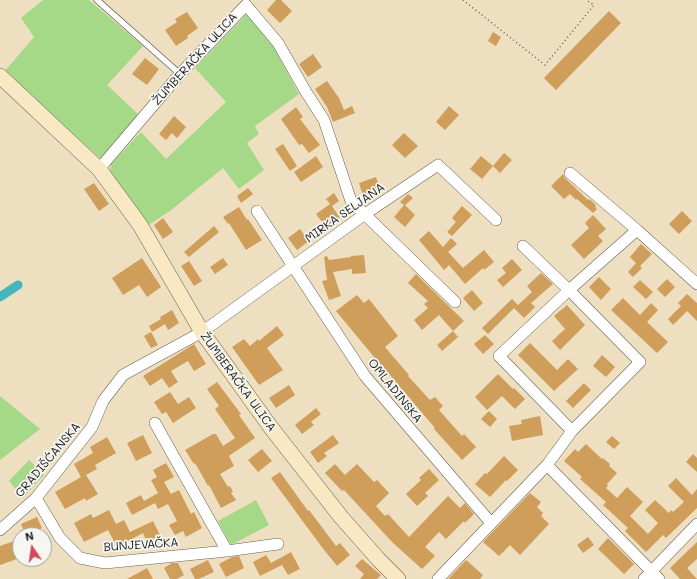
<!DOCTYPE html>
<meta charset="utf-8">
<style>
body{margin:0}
#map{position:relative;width:697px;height:579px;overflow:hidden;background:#eedfc0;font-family:Mali,sans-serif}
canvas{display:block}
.north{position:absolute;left:12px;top:527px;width:40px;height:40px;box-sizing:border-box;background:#f6f6f2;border:1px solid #9f9f9c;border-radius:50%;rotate:347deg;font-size:11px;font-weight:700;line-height:16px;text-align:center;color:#1c1c1c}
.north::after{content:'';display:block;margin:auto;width:14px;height:18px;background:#d1495b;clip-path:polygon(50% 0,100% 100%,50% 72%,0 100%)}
</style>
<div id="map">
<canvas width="697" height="579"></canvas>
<div class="north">N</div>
</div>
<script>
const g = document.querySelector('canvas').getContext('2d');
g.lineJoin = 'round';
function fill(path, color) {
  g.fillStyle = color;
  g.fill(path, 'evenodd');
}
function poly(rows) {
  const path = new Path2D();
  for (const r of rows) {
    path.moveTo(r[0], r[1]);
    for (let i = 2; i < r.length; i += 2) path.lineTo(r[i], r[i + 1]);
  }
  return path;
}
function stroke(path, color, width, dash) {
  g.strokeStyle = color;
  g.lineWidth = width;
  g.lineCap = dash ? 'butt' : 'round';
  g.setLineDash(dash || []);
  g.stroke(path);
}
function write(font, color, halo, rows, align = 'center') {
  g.font = font + ' Mali,sans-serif';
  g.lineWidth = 3.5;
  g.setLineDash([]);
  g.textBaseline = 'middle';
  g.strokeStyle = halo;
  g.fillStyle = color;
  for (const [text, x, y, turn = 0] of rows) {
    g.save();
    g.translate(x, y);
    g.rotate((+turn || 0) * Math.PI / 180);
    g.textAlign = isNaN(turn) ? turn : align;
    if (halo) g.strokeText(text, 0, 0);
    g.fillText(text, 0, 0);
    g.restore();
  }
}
fill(poly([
 [43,0,89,0,143,46,107,85,139,115,101,159,4,72,34,37,21,18],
 [247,14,271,42,299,94,255,126,259,134,247,143,264,170,239,189,223,168,170,211,147,226,110,174,111,164,141,132,166,159,226,102,195,68],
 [0,396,40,429,0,460],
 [29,460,44,475,23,498,9,481],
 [256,500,269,525,231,545,218,521]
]), '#a5d887');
stroke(poly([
 [0,297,18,285]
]), '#46b6bd', 9);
fill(poly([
 [276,0,281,0,292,11,280,23,267,10],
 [609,11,621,23,556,90,544,78],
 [187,12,198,28,187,36,188,38,176,46,165,30,177,22,175,19],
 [493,32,501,37,496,46,488,41],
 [313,54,322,67,308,77,299,64],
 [145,58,159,69,147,85,132,74],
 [327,81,339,98,344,110,352,106,355,113,333,122,327,107,315,89],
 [449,106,459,115,445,130,436,122],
 [296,107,303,117,300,119,320,145,309,153,302,144,299,145,281,119],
 [174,116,186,127,177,138,172,133,166,140,159,134],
 [404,133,418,146,405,158,392,145],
 [283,144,297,166,290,171,275,149],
 [504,153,512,160,500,173,493,166],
 [316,156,323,167,301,182,294,172],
 [481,156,493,166,482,179,470,169],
 [563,174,565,178,588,200,589,199,596,205,595,207,597,209,593,213,577,199,576,200,570,194,564,199,551,186],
 [376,177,381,193,364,199,359,183],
 [94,183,109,204,99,211,84,189],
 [248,188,253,194,241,203,237,196],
 [334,193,339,201,332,206,340,218,326,227,316,214,330,204,326,199],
 [408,194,413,198,405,205,415,215,405,227,394,217,404,205,400,202],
 [462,206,472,215,452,236,447,232,456,222,452,218],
 [239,207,247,220,248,219,262,240,246,250,229,223,228,224,223,217],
 [682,211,692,221,679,234,669,224],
 [593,215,606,229,598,236,603,241,584,259,571,245,589,228,585,223],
 [163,218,173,232,163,239,154,225],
 [214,226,219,232,189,257,184,252],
 [300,229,309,241,297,250,288,238],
 [429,231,443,247,451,238,457,244,448,252,463,268,484,250,494,262,484,270,483,268,465,284,449,265,444,270,419,240],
 [641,244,652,254,640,266,642,268,633,277,628,272,636,263,630,257],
 [364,255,366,273,352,274,352,269,333,272,341,296,329,300,322,281,327,280,324,257,327,256,329,260,351,257,351,256],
 [142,258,161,287,147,297,139,285,123,295,112,278],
 [223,258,228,265,215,274,210,267],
 [512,259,522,270,503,287,497,280,506,273,502,268],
 [189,261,202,281,194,286,181,266],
 [541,273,553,284,531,303,535,307,524,318,514,308,488,334,482,328,512,299,518,305,532,292,527,286],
 [416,274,464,321,453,331,439,315,422,330,414,320,428,308,424,304,428,301,408,283],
 [599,277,611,289,601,300,589,287],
 [667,279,675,287,665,297,657,289],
 [640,280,653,292,646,299,633,287],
 [472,290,483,303,474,311,463,298],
 [687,294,697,303,697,321,687,311,673,325,668,319,681,306,678,303],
 [357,295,364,303,369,299,398,336,385,347,409,375,408,376,430,400,435,397,443,406,439,410,462,436,464,434,476,447,462,460,434,429,435,428,379,362,379,363,336,311],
 [623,298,640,315,651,303,658,310,647,322,668,342,657,353,611,310],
 [567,305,585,325,560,350,552,341,565,329,554,316],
 [172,310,179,323,168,330,165,324,152,332,149,326,161,319,160,317],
 [277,326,284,335,267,348,283,370,259,385,232,347,244,339,250,346,258,339,259,341],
 [453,331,458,337,442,351,437,345],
 [151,332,158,345,151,348,144,336],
 [485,335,494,344,483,354,474,344],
 [530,343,557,370,568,359,578,369,554,391,518,355],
 [194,344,206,364,194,371,188,361,171,371,178,382,169,388,162,378,150,386,143,376],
 [602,355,615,367,606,377,593,366],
 [498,374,513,389,514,388,525,399,515,409,502,396,487,410,475,397],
 [217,382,241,414,239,415,255,438,229,456,234,466,220,474,228,487,230,486,233,492,231,493,236,500,221,508,209,485,208,486,195,463,194,464,185,450,213,434,216,434,223,446,235,438,215,409,219,406,207,389],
 [584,383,591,390,573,408,566,401],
 [289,385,295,395,276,408,269,398],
 [170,392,178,404,189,397,196,408,173,423,166,412,162,414,154,402],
 [316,408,321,414,311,422,314,425,302,434,295,425],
 [489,411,497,419,490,427,481,419],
 [540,416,543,435,512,441,509,426,522,424,521,420],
 [143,435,152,453,136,461,127,443],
 [333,435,339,443,324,453,327,456,318,463,310,452],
 [612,436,620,443,614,449,606,442],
 [107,437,116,453,95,465,97,469,86,475,98,494,86,501,85,498,65,509,55,492,81,477,74,464,93,453,90,447],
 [586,444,602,459,603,458,610,464,609,466,617,473,607,484,608,486,606,488,617,498,627,487,643,502,630,516,648,534,658,523,645,510,655,500,669,513,671,510,673,512,684,502,668,486,676,478,692,495,697,489,697,508,666,538,663,535,646,552,625,531,628,528,603,505,606,502,580,479,582,477,564,461,575,449,578,452],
 [262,449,272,461,258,472,248,460],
 [693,454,697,458,697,472,686,462],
 [504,456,518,470,507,481,506,480,490,497,475,484,485,473,487,474],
 [166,463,174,477,164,482,171,494,179,490,191,514,194,512,202,528,186,537,183,531,175,535,169,525,177,521,168,504,158,509,155,503,132,515,126,503,141,495,144,501,158,493,151,480,157,477,153,470],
 [335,464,345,475,357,464,374,482,377,480,389,493,376,506,385,516,388,514,409,537,448,496,460,508,465,503,474,514,465,523,464,521,446,539,439,532,425,547,435,556,422,569,393,543,344,490,342,491,325,473],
 [429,469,439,480,425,493,428,496,417,506,406,494,421,480,419,478],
 [280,472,308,511,309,510,336,546,340,543,350,555,337,566,321,546,271,478],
 [530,493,541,502,537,507,543,513,541,516,549,524,520,555,510,545,499,556,483,542],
 [109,510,116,524,124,520,130,532,153,521,160,535,147,542,143,533,117,547,108,530,84,542,74,523,91,514,93,518],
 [37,517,42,528,26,535,21,524],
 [588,537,594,545,583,553,577,545],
 [608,538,634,564,624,574,598,549],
 [20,539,20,558,0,565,0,546],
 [697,542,697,559,687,568,697,579,680,579,670,568],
 [291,552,300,569,288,575,282,565,260,576,253,562,266,555,271,563],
 [239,556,244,568,226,577,219,564,232,557],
 [362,559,381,575,377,579,360,579,364,574,355,566],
 [208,560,214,572,199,579,195,579,190,569],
 [466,560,483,575,480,579,448,579],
 [172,563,178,563,184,575,177,579,170,579,164,568],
 [147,568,153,579,127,579]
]), '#d09e5b');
const service = poly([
 [97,0,180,74]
]);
const minor = poly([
 [99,169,180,74,246,5,278,43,306,92,324,120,351,201,455,302],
 [570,173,637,230,697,284],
 [257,211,365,376,491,523],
 [523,246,569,290,499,356,572,431],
 [155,423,227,551],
 [547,465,659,579],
 [36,498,60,538,80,558,105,563,227,551,278,544],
 [0,530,36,498,92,427,103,401,123,375,202,332,365,214,438,165,496,220],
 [438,579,547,465,572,431,640,362,569,290,637,230],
 [644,579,697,524]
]);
const secondary = poly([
 [0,76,99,169,140,225,202,332,272,429,341,517,379,560,398,579]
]);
stroke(service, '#666055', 7);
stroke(minor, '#666055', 12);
stroke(secondary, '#666055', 16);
stroke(poly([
 [463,0,545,65,594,5,586,0]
]), '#666055', 1.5, [1, 3]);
stroke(service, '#fff', 5.5);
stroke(minor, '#fff', 11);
stroke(secondary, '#f8e8c3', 15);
write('12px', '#1c1c1c', '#f6f6f2', [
 ["ŽUMBERAČKA ULICA",195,59,-48],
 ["MIRKA SELJANA",345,213,-35],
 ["ŽUMBERAČKA ULICA",238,382,54],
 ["OMLADINSKA",395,391,51],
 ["GRADIŠĆANSKA",48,460,-50],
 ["BUNJEVAČKA",141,545,-4]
]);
</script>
